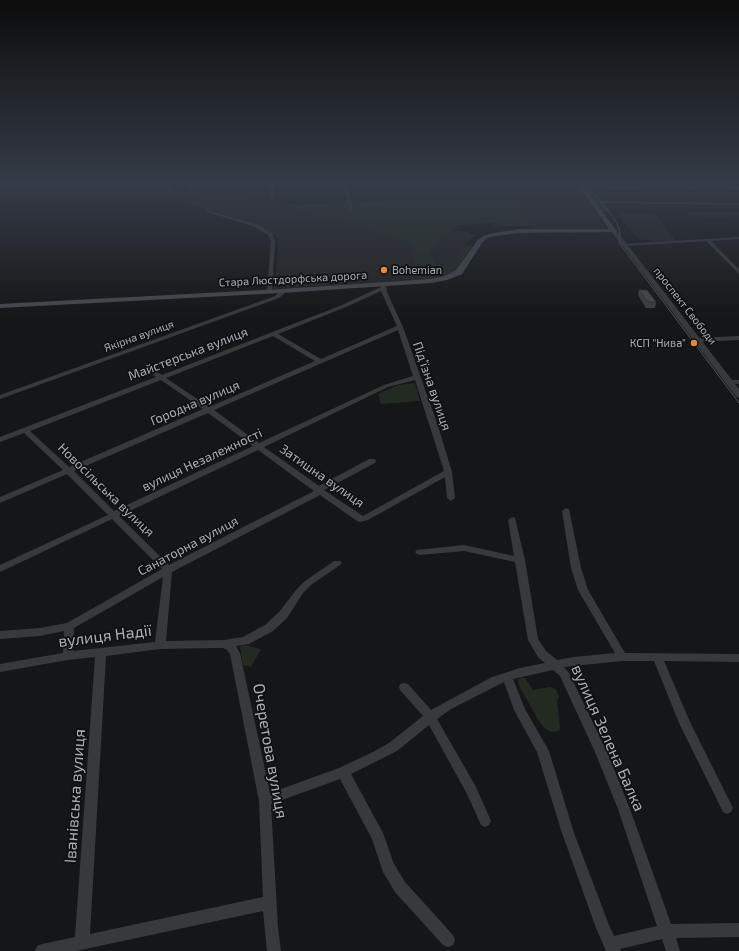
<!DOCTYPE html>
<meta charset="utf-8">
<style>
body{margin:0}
canvas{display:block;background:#151617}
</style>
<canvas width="739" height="951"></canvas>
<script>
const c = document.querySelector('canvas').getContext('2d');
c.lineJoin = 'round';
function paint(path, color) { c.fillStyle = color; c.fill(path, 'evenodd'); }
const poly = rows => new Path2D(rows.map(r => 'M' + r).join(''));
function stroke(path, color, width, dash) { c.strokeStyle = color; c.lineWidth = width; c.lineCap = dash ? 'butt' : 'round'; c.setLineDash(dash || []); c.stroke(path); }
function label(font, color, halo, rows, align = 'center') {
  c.font = font + ' "Exo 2",sans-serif'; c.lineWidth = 3.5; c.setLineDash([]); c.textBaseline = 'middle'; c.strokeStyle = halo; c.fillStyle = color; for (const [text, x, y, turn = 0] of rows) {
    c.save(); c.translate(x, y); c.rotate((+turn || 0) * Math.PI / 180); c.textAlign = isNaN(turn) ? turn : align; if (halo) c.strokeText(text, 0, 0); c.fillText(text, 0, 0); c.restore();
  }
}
paint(poly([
 [440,184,576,184,606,228,531,228,518,201,450,201],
 [228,194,287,205,414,246,411,281,274,289,279,240,267,229,211,210,183,203,193,201,202,196],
 [686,212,739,212,739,218,690,216],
 [618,213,655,214,676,241,659,242,640,239,635,236],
 [452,230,470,232,468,234,476,235,465,245,451,266,436,264,430,252]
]), '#222224');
paint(poly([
 [581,184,590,184,611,212,602,211],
 [448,199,450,201,519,201,530,226,495,226,493,223,461,225,452,230,430,252,436,264,451,266,465,245,472,246,454,273,446,276,431,280,411,281,414,246,287,205],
 [415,383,420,401,381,404,378,394,398,385],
 [245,645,261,649,251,667,243,665,240,646],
 [521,678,525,678,533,690,550,687,556,689,559,698,557,700,560,729,558,731,552,732,545,729,539,721,519,686,518,679]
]), '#222a22');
paint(poly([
 [138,184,142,184,142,185,139,186,138,184],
 [169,184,173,184,172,193,170,194,168,193,169,184],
 [190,184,194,184,192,190,190,191,188,190,190,184],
 [270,184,274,184,274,199,271,198,270,184],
 [343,184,347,184,354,212,350,211,343,184],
 [378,184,382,184,384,191,382,191,378,184],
 [402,184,406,184,407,189,405,189,402,184],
 [429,184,433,184,433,185,430,186,429,184],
 [582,186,739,187,739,189,583,188,582,186],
 [591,201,739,203,739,205,593,203,591,203,591,201],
 [207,210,259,225,272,233,275,241,272,293,267,292,271,241,268,235,255,227,207,212,207,210],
 [739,237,739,239,711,241,739,269,739,274,706,241,624,246,622,245,624,244,739,237],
 [381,284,386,285,387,292,403,327,438,426,452,472,455,498,451,501,447,498,445,477,368,520,360,522,357,521,320,495,172,572,166,641,224,640,243,637,265,625,279,612,297,589,305,581,334,561,340,561,342,563,340,565,311,585,303,593,287,618,273,631,249,644,236,646,240,653,270,793,339,768,373,752,389,743,423,716,400,690,399,687,400,684,404,683,408,684,431,710,492,677,520,668,545,663,538,657,528,640,515,562,464,551,420,555,417,554,415,552,417,550,464,545,514,556,508,520,512,517,515,518,525,560,538,639,546,651,557,660,574,657,615,653,578,590,571,568,562,511,566,508,569,509,581,568,588,590,625,653,739,654,739,662,664,661,690,722,733,808,731,812,727,814,723,812,679,723,654,661,622,661,564,667,569,673,607,752,630,809,671,924,739,923,739,937,676,938,680,951,666,951,662,939,620,949,621,951,606,951,596,928,562,833,537,752,514,710,504,682,451,709,437,719,476,787,491,821,489,825,485,827,481,825,467,794,429,725,397,751,351,774,383,833,394,864,405,882,453,935,455,940,453,945,448,947,443,945,395,892,383,872,372,839,340,779,271,804,278,928,281,951,267,951,263,911,76,951,35,951,37,946,42,944,75,937,95,657,68,660,0,672,0,664,63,653,64,631,40,636,0,639,0,631,40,628,67,623,162,569,112,519,0,572,0,565,108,515,67,474,0,503,0,497,63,470,24,433,0,442,0,437,156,377,147,370,147,368,151,368,162,375,342,305,381,287,381,284],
 [381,291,397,326,321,359,278,334,346,307,381,291],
 [398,330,413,376,384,385,259,443,214,410,398,330],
 [273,336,315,361,209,407,166,378,273,336],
 [161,380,203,409,69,467,30,431,161,380],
 [415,380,444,471,363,516,324,490,375,463,376,461,375,459,369,459,319,486,264,447,388,387,415,380],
 [208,413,253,446,114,511,74,471,208,413],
 [258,450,314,491,169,565,119,516,258,450],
 [163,577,155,642,73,651,74,628,163,577],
 [215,648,223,648,227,650,230,654,259,801,263,897,90,934,106,656,160,649,215,648],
 [553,670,560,676,595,752,618,809,657,926,614,936,609,925,574,833,549,751,525,709,513,679,553,670],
 [281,289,284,291,284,294,279,298,0,399,0,395,275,296,278,293,279,290,281,289],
 [739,336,739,340,698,342,695,340,698,338,739,336],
 [729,380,739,380,739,384,727,383,726,382,729,380]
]), '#37393c');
paint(poly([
 [612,230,616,230,739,389,739,398,736,397,612,232,612,230]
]), '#37393c');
paint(poly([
 [577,184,582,184,616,230,616,232,519,233,496,236,487,238,482,243,462,274,447,280,431,283,281,293,0,308,0,304,281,289,431,279,445,276,456,270,477,241,483,236,493,233,519,229,609,229,577,184]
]), '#45484c');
stroke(poly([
 [587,184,617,223,620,232,619,243,739,403]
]), '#4e5155', 1);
paint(poly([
 [639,290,656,302,655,308,646,308,638,295]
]), '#3b3d40');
const building = poly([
 [639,290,647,290,656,302,648,302,639,290]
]);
paint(building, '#45474a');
stroke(building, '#303234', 1);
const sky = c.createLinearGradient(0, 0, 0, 317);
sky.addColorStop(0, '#0c0c0d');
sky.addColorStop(0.58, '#353c47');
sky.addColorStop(1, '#353c4700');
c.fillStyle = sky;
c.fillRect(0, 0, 739, 317);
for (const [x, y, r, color] of [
 [384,270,4,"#e58740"],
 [694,343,4,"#e58740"]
]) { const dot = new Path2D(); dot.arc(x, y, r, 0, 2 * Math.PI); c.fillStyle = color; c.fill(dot); stroke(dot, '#101112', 1.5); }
label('11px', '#a8b0b6', '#101112', [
 ["Bohemian",392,270],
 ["КСП \"Нива\"",686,343,"right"]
], 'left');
label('11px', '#a8b0b6', '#101112', [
 ["Стара Люстдорфська дорога",293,279,-3],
 ["проспект Свободи",685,306,52],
 ["Якірна вулиця",139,336,-20]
]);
label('13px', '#a8b0b6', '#101112', [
 ["Майстерська вулиця",188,354,-21],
 ["Підʼїзна вулиця",432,386,71],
 ["Городна вулиця",195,403,-23],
 ["вулиця Незалежності",202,460,-25],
 ["Затишна вулиця",322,476,35],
 ["Новосільська вулиця",106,490,44],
 ["Санаторна вулиця",188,546,-28]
]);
label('16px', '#a8b0b6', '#101112', [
 ["вулиця Надії",105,636,-7],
 ["вулиця Зелена Балка",608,738,66],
 ["Очеретова вулиця",270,751,80],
 ["Іванівська вулиця",75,796,-86]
]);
</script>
